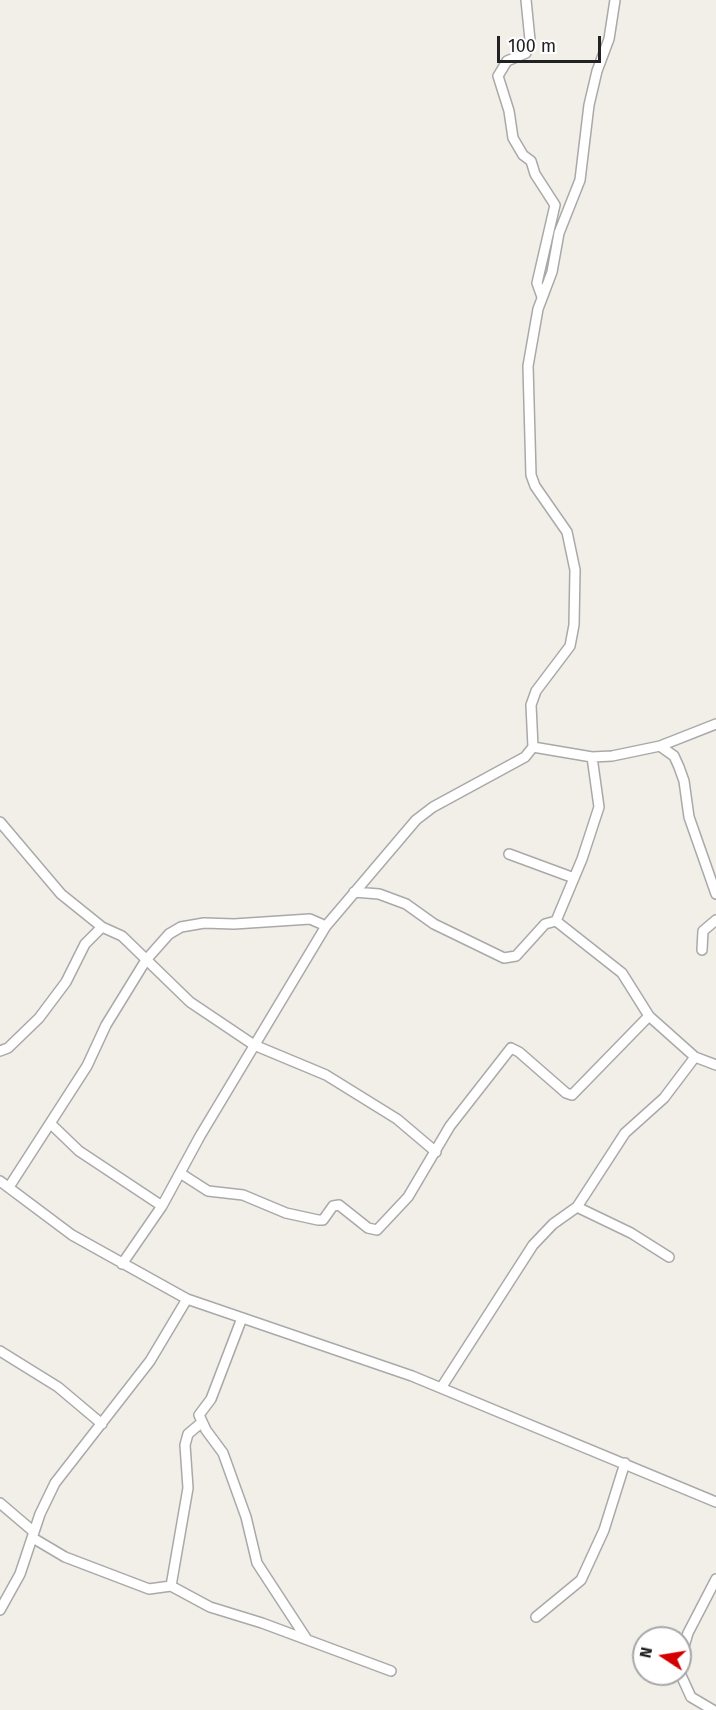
<!DOCTYPE html>
<style>
body{margin:0}
#map{position:relative;width:716px;height:1710px;overflow:hidden;background:#f2efe9;font-family:"Fira Sans",sans-serif}
canvas{display:block}
.north{position:absolute;left:632px;top:1626px;width:60px;height:60px;box-sizing:border-box;background:#fff;border:2px solid #a7a7a7;border-radius:50%;rotate:282deg;font-size:16px;font-weight:700;line-height:24px;text-align:center;color:#222}
.north::after{content:'';display:block;margin:auto;width:21px;height:27px;background:#d40000;clip-path:polygon(50% 0,100% 100%,50% 72%,0 100%)}
.scale{position:absolute;left:497px;top:36px;width:104px;height:27px;box-sizing:border-box;border:3px solid #222;border-top:0;padding-left:8px;font-size:18px;line-height:21px;white-space:nowrap;color:#222;-webkit-text-stroke:4px #fff;paint-order:stroke}
</style>
<div id="map">
<canvas width="716" height="1710"></canvas>
<div class="north">N</div>
<div class="scale">100 m</div>
</div>
<script>
const c = document.querySelector('canvas').getContext('2d');
c.lineJoin = 'round';
const poly = rows => new Path2D(rows.map(r => 'M' + r).join(''));
function stroke(path, color, width, dash) { c.strokeStyle = color; c.lineWidth = width; c.lineCap = dash ? 'butt' : 'round'; c.setLineDash(dash || []); c.stroke(path); }
const minor = poly([
 [526,0,530,40,526,53,507,61,498,76,509,111,513,138,523,155,531,161,535,174,555,205,537,283,542,297],
 [660,746,674,756,679,767,684,781,689,817,716,894],
 [533,747,592,757,612,756,660,746,716,724],
 [0,822,61,894,102,927,122,936,190,1002,254,1045,326,1075,397,1119,436,1152],
 [509,854,574,878],
 [354,892,379,894,406,904,434,924,504,958,516,956,545,924,556,921,622,973,649,1016,695,1057,716,1065],
 [556,921,582,859,599,807,592,757],
 [702,950,703,931,716,920],
 [0,1051,8,1048,39,1018,66,982,85,944,102,927],
 [52,1125,79,1151,162,1206],
 [180,1173,208,1191,243,1195,286,1213,318,1220,323,1220,333,1206,339,1205,368,1228,377,1230,408,1197,450,1126,511,1048,519,1052,566,1093,572,1095,649,1016],
 [0,1181,72,1235,187,1299,412,1376,716,1502],
 [9,1187,87,1066,106,1025,146,960,169,934,181,927,204,923,234,924,310,919,326,926],
 [577,1207,631,1233,669,1257],
 [122,1264,162,1206,200,1136,326,926,416,820,433,807,525,757,533,747,531,705,536,691,570,646,574,625,575,570,567,532,535,486,531,475,528,366,538,309,552,272,559,233,580,180,589,105,597,71,609,39,615,0],
 [242,1318,211,1399,199,1415,206,1430,223,1453,246,1517,257,1563,306,1638],
 [0,1351,58,1387,102,1424],
 [441,1388,533,1245,553,1224,577,1207,625,1133,664,1098,695,1057],
 [0,1503,34,1532],
 [33,1538,65,1557,149,1589,171,1586,210,1607,262,1623,391,1671],
 [171,1586,188,1488,185,1445,188,1434,201,1423],
 [0,1610,20,1574,40,1514,55,1483,150,1361,187,1299],
 [536,1617,581,1580,604,1530,625,1463],
 [680,1660,688,1633,716,1579],
 [680,1673,691,1697,713,1710]
]);
stroke(minor, '#a9a9a9', 12);
stroke(minor, '#fff', 9);
</script>
